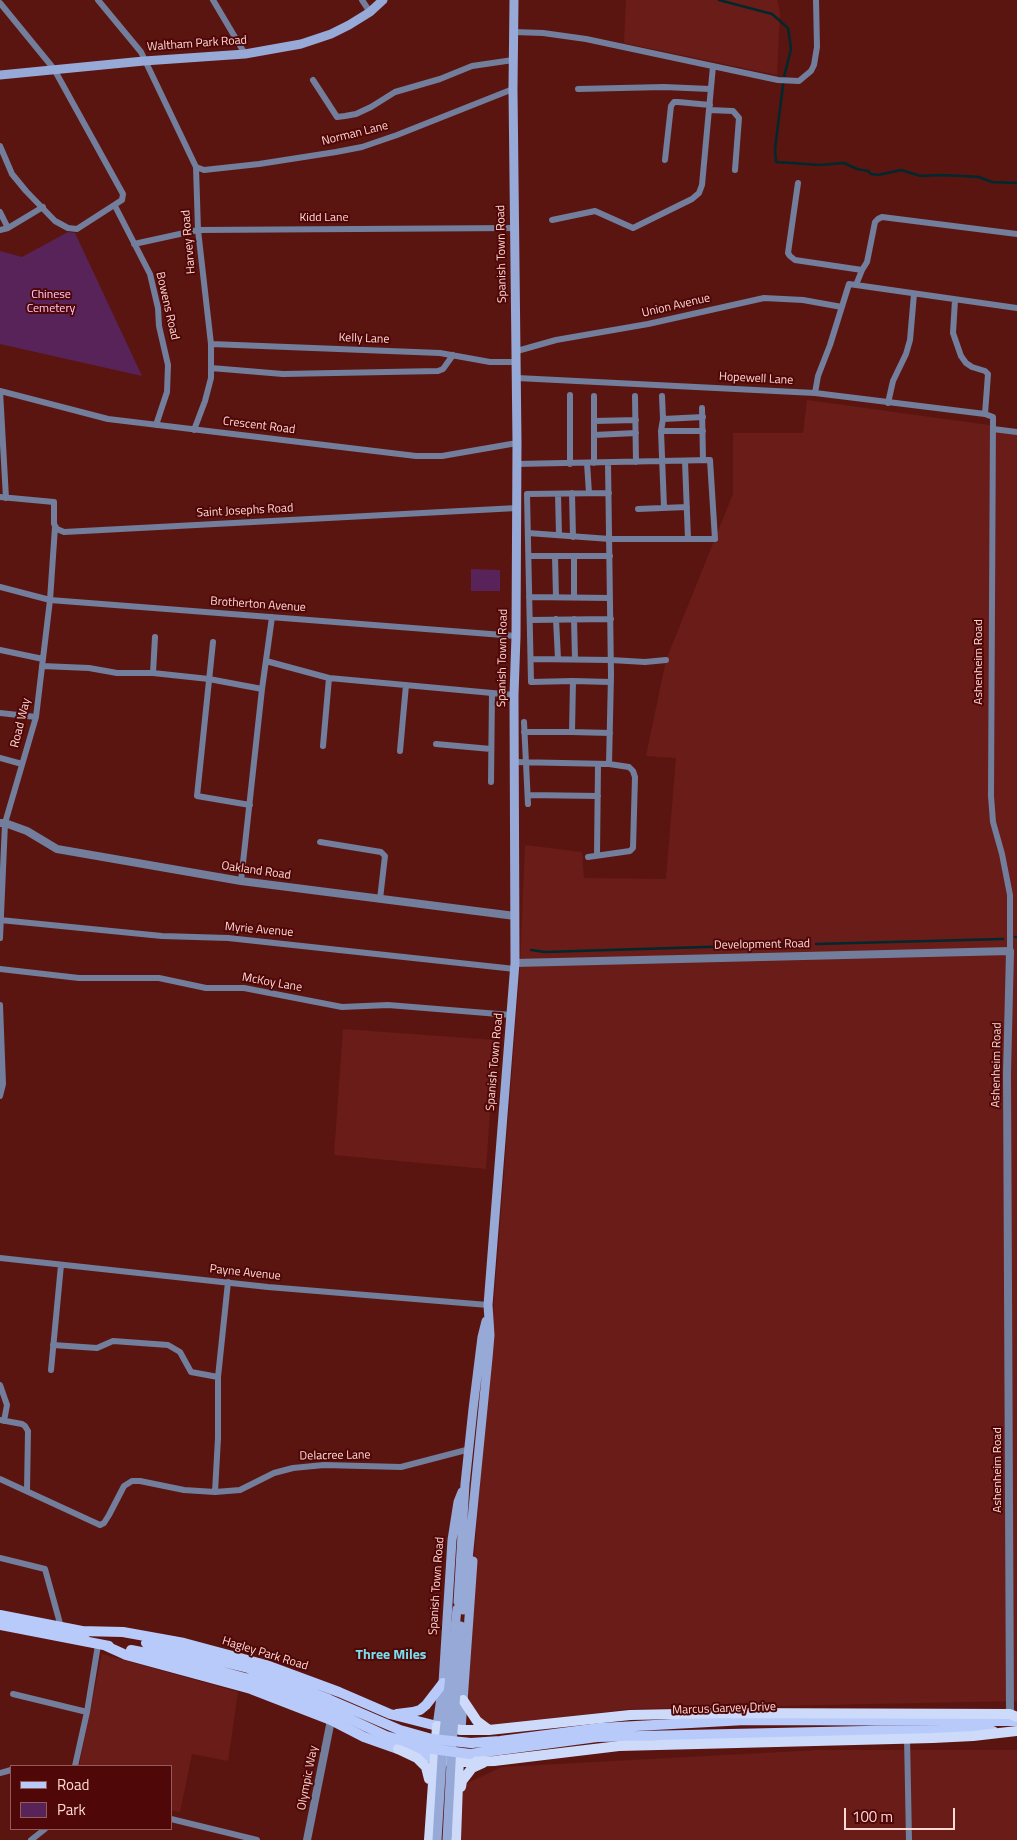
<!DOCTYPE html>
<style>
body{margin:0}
#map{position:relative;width:1017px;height:1840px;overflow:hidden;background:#5b1511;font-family:"Titillium Web",sans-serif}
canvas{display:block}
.legend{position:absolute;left:10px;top:1765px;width:162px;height:65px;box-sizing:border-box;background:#4f0707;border:1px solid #955b59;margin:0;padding:6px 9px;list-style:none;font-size:15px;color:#fdd9d4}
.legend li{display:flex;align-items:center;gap:10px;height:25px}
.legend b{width:25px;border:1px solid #955b59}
.scale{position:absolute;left:844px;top:1808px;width:111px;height:22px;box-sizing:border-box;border:2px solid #fdd9d4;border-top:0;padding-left:6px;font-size:15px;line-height:18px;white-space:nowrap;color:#fdd9d4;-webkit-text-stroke:4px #4f0707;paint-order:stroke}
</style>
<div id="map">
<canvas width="1017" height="1840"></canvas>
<ul class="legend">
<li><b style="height:6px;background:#b7cafa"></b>Road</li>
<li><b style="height:14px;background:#582358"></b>Park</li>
</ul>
<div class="scale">100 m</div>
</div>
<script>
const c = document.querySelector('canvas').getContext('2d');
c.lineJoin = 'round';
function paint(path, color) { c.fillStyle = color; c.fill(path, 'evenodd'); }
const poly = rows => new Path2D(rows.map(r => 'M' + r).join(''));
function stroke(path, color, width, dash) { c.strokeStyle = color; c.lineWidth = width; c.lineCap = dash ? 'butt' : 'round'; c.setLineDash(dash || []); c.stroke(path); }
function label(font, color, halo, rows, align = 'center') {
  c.font = font + ' "Titillium Web",sans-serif'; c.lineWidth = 4; c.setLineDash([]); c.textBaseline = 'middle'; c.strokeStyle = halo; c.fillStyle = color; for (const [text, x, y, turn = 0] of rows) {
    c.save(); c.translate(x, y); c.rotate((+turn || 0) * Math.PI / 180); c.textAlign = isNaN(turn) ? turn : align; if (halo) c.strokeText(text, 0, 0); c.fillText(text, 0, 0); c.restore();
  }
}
paint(poly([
 [626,0,777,0,780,12,777,75,624,43],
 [807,400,989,425,995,431,1017,434,1017,1701,630,1709,489,1727,463,1700,520,967,525,845,582,852,584,878,666,879,676,758,646,756,666,660,733,494,733,433,803,433],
 [343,1029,495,1040,486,1169,334,1155],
 [102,1654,238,1692,228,1761,192,1754,180,1812,171,1810,171,1766,79,1766],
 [818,1750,1017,1750,1017,1840,461,1840,463,1785,502,1767]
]), '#6a1c18');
paint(poly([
 [68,232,75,233,142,376,0,344,0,251,22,257],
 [471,569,500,570,500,591,471,591]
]), '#582358');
stroke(poly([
 [719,0,772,14,788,28,791,49,784,77,775,149,776,162,820,165,844,163,857,169,868,171,871,174,878,175,901,170,921,176,939,175,963,176,979,177,992,182,1017,183],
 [1015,937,1017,937],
 [816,944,1003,939],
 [531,950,545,952,802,944]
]), '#00282d', 2.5);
stroke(poly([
 [98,0,141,52,196,167,198,230,211,344,211,378,205,401,194,430],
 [213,0,245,54],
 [362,0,370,12],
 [0,3,54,69,123,194,122,200,77,229,68,228,55,221,26,191,12,174,0,146],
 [514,32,543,33,586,39,778,80,799,81,811,71,814,65,817,47,816,0],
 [313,80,337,117,345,116,356,114,371,107,395,92,440,79,472,66,513,60],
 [578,89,664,87,710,89],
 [709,110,733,111,739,118,735,170],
 [665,160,671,106,674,102,678,102,710,105],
 [196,167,204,170,259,164,336,152,362,147,397,135,513,89],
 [798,183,788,253,790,256,795,260,862,270],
 [115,206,150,274,158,308,159,326,168,365,167,392,156,425],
 [0,212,8,228],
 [552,220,595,211,633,228,692,199,699,193,702,185,713,66],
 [0,230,8,228,43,207],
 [134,244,198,230,514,228],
 [856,285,862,270,867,262,875,222,878,219,882,217,1017,234],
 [955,300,953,333,961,356,966,363,972,367,985,371,988,374,985,414],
 [211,344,440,353,490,362,516,362],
 [517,351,556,340,648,324,764,298,803,300,842,307],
 [211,368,283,374,438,371,443,369,453,355],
 [517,378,815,393,985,414,993,417,991,796,993,822,1002,854,1010,895,1010,951],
 [0,391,108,419,416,456,442,456,517,443],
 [0,391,6,498],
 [815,393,818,376,830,345,849,284,1017,308],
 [635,396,636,462],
 [662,396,663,419,661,431,664,507],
 [888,403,893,381,906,354,910,340,914,294],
 [702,408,703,460],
 [663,419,703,417],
 [594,421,636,420],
 [993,429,1017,432],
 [661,431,703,431],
 [594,435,636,433],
 [685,461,688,539],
 [587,463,589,493],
 [594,463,594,396],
 [608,463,611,675,609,764],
 [516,464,710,460,715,539,610,539,528,533],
 [570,464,570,395],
 [572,493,573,537],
 [558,494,559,535],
 [0,497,54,502,54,524,57,529,64,532,517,508],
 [638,509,687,507],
 [529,556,610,556],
 [555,556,556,597],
 [0,587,50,600,516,636],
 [529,597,610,598],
 [574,597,574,556],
 [556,619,558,659],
 [574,619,575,659],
 [530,620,611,619],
 [213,642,197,796,250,805],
 [0,650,43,659],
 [531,659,611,660,645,662,666,660],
 [266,661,329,678,514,695],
 [42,666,89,668,117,673,153,673,209,679,262,689],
 [153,673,155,637],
 [573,681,611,682],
 [0,713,36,717],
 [524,722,528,804],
 [524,732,572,732,573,681,531,682,527,494,609,493],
 [572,732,610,733],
 [436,744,491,749],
 [323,746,329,678],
 [400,751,406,685],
 [0,758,22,764],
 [515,762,609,764,629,767,633,771,635,777,633,848,630,851,588,857],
 [491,782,492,693],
 [528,795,598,796],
 [320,842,381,852,385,856,380,899],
 [597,855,598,765],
 [241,881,262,689,272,617],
 [0,920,162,936,228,938,515,969],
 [0,938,5,823,36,717,50,600,55,527],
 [0,969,79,978,159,978,206,988,244,988,342,1007,388,1005,511,1015],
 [0,1005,3,1084,0,1096],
 [0,1258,268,1287,488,1305],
 [53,1345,97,1348,113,1341,168,1345,180,1352,191,1372,218,1377],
 [51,1370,61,1265],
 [0,1385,7,1405,4,1421],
 [0,1420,22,1424,25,1426,28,1431,27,1490],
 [0,1479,100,1525,104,1523,109,1515,124,1486,132,1481,140,1481,184,1490,215,1492,240,1490,274,1473,293,1468,324,1465,401,1467,470,1449],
 [215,1492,218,1438,218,1377,228,1282],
 [0,1558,45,1569,61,1627],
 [13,1694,87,1712],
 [907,1737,909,1840],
 [75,1766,87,1712,98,1645],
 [0,1773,11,1770],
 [171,1819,257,1840],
 [31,1840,45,1829]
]), '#727e9b', 6);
stroke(poly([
 [0,823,5,823,27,831,57,849,241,881,515,916],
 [515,963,1010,951,1007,1073,1010,1714],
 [307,1840,331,1720]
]), '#727e9b', 8);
stroke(poly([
 [0,75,144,61,245,54,301,44,331,34,349,25,370,12,383,0],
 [458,1602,465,1484,473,1409,482,1337,486,1321],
 [463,1610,488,1358,490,1335,488,1305,515,963,514,695,516,636,517,443,513,89,514,0],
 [437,1726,443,1683,452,1540,458,1502,462,1492],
 [461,1730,473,1561]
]), '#96a9d7', 9);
stroke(poly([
 [0,1615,87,1632],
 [0,1625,109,1646],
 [80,1631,123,1632,184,1643,266,1665,339,1692,390,1714,437,1726],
 [146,1643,248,1668,328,1699],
 [104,1645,126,1655,251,1689,331,1720,364,1737,398,1749,434,1759],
 [131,1650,167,1657,249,1679,326,1708],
 [397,1714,413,1712,420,1710,426,1705,443,1683],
 [471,1743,500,1741,600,1728,745,1720,1017,1721],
 [470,1754,597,1737,909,1730,993,1731]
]), '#b7cafa', 10);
stroke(poly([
 [463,1700,477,1721,489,1730],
 [398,1749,417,1758,426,1767,429,1779],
 [442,1760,458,1762,494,1761,619,1746,933,1738,973,1736,1017,1731],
 [461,1787,462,1781,472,1768,483,1763],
 [429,1840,437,1726,461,1730,489,1730,630,1715,725,1713,1010,1714,1017,1717],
 [456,1840,459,1756]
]), '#cddaf9', 10);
stroke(poly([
 [437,1840,443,1742,457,1609],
 [447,1840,452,1744,461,1626]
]), '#96a9d7', 9);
stroke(poly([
 [328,1699,400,1730,432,1739,471,1743],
 [326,1708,386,1736,432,1749,470,1754]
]), '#b7cafa', 10);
label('12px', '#fdd9d4', '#4f0707', [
 ["Waltham Park Road",197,44,-4],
 ["Norman Lane",355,134,-14],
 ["Kidd Lane",324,218],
 ["Harvey Road",189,242,-95],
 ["Spanish Town Road",502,254,-91],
 ["Bowens Road",167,306,77],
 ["Union Avenue",676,306,-13],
 ["Kelly Lane",364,339,2],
 ["Hopewell Lane",756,379,3],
 ["Crescent Road",259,426,7],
 ["Saint Josephs Road",245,511,-3],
 ["Brotherton Avenue",258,605,4],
 ["Spanish Town Road",503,658,-89],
 ["Ashenheim Road",979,662,-90],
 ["Road Way",21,723,-76],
 ["Oakland Road",256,871,8],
 ["Myrie Avenue",259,930,5],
 ["Development Road",762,945,-1],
 ["McKoy Lane",272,983,10],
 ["Spanish Town Road",495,1062,-85],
 ["Ashenheim Road",997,1065,-89],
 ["Payne Avenue",245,1273,6],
 ["Delacree Lane",335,1456,-1],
 ["Ashenheim Road",998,1470,-90],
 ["Spanish Town Road",437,1586,-86],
 ["Hagley Park Road",265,1654,17],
 ["Marcus Garvey Drive",724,1709,-2],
 ["Olympic Way",308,1778,-79]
]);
label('12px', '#ffcbfd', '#4f0707', [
 ["Chinese",51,295],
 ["Cemetery",51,309]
]);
label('bold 14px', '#76e0ef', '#4f0707', [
 ["Three Miles",391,1656]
]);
</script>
